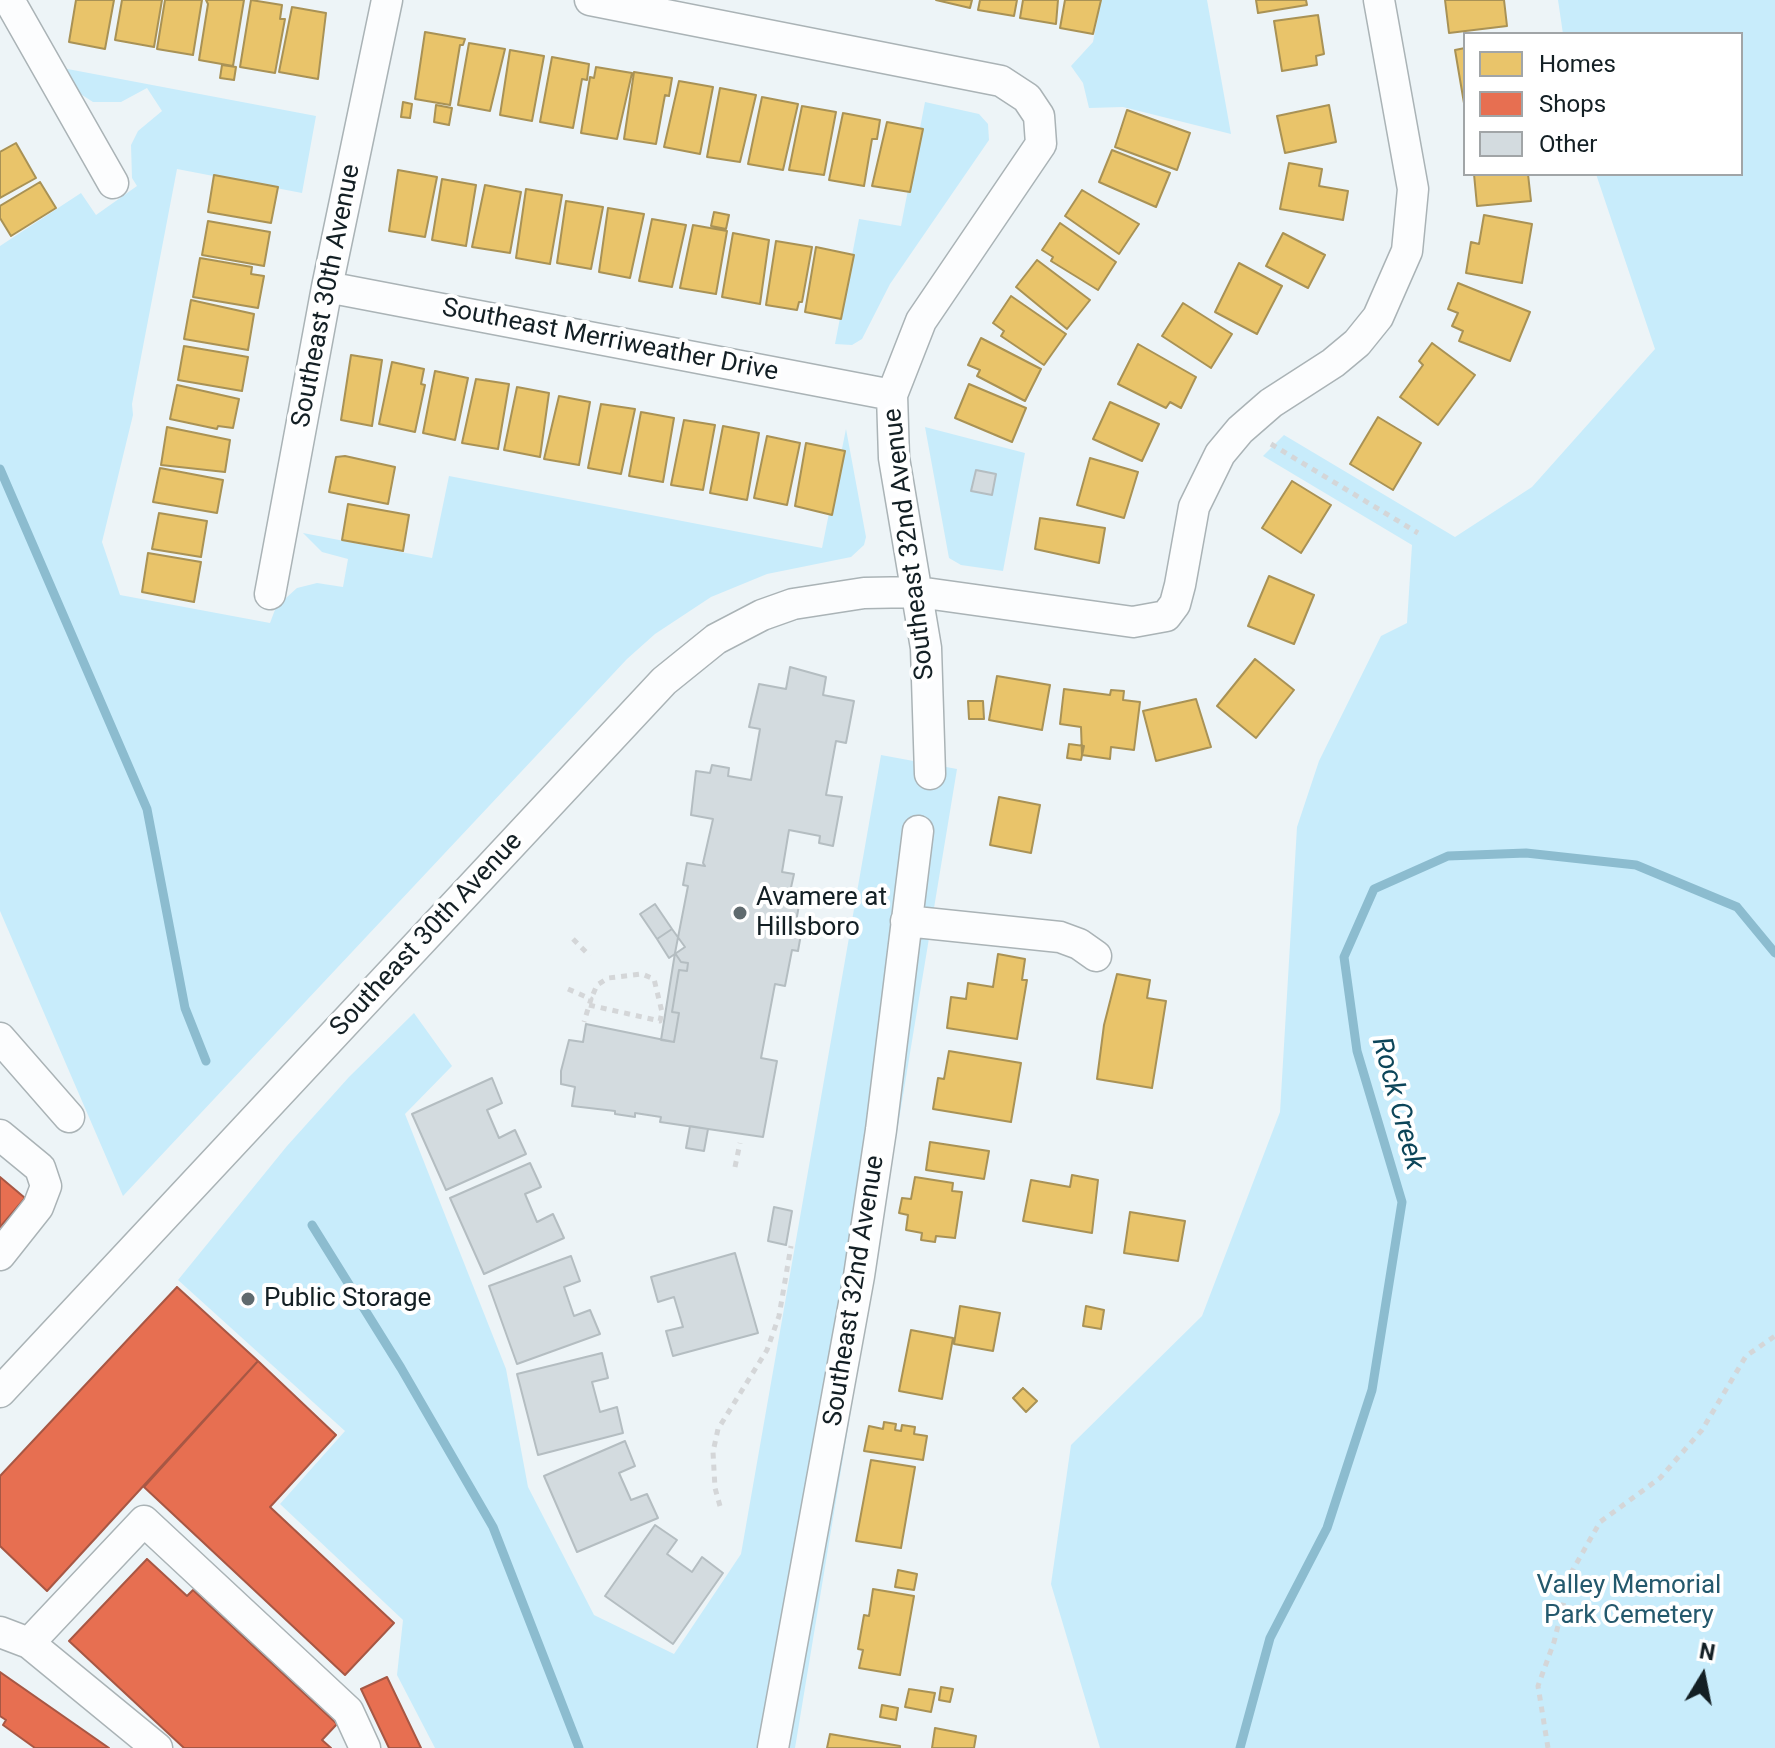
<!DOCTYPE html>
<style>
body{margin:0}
#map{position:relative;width:1775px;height:1748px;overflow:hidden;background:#edf4f7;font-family:Roboto,sans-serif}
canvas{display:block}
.legend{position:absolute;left:1463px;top:32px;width:280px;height:144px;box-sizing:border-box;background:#fff;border:2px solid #a1a5a7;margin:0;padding:10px 14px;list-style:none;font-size:24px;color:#131f24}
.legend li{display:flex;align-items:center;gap:16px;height:40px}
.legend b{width:40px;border:2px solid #a1a5a7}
.north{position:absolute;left:1663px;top:1636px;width:80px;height:80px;-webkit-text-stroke:6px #fff;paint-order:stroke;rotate:10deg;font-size:22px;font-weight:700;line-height:32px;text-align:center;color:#131f24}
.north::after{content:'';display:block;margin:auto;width:28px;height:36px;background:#131f24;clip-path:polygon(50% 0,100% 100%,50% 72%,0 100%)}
</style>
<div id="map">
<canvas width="1775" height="1748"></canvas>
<ul class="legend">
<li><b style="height:22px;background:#e9c46a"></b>Homes</li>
<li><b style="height:22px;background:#e76f51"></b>Shops</li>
<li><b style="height:22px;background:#d3dbdf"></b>Other</li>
</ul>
<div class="north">N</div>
</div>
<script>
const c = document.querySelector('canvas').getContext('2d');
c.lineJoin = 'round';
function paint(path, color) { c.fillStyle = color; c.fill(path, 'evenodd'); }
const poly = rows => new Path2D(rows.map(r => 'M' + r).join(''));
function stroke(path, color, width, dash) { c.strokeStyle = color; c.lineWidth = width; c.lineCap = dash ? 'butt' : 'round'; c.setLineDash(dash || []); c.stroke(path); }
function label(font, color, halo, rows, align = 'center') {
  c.font = font + ' Roboto,sans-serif'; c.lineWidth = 8; c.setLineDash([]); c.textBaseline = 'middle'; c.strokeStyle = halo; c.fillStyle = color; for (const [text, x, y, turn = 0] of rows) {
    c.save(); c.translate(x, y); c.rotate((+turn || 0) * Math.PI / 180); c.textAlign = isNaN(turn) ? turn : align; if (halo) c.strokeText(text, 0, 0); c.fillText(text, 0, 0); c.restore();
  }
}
paint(poly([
 [1101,0,1207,0,1231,134,1123,107,1089,108,1083,83,1071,66,1093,42],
 [1558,0,1775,0,1775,1748,1100,1748,1051,1584,1071,1445,1202,1316,1280,1112,1297,827,1319,761,1381,636,1407,623,1412,545,1263,456,1284,435,1455,537,1532,487,1655,349,1596,174,1741,174,1741,34,1563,34],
 [57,67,316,116,302,193,177,169,132,404,133,415,102,542,120,595,270,623,276,607,297,588,317,583,343,587,348,559,322,552,303,533,432,558,449,476,822,548,846,429,866,537,864,545,851,557,767,574,711,597,655,634,627,659,123,1196,0,911,0,246,81,193,96,215,137,186,132,178,131,145,138,131,162,111,147,88,121,102,93,102,82,95],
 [925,102,979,114,988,124,989,140,890,284,862,339,852,345,835,344,859,219,901,226],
 [925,427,1025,453,1003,571,961,565,949,558],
 [881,755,957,769,795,1748,435,1748,397,1675,403,1620,280,1504,345,1431,178,1280,287,1146,349,1077,414,1013,452,1066,405,1114,506,1369,528,1487,594,1615,674,1654,741,1554]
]), '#c8ecfb');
const homes = poly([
 [76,0,114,0,105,49,69,42,76,0],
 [122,0,162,0,154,47,115,40,122,0],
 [165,0,202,0,193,55,157,49,165,0],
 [206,0,244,0,233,66,199,60,208,4,206,0],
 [251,0,282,5,280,19,285,19,275,73,240,67,251,0],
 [936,0,972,0,970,8,936,0],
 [980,0,1017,0,1014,16,978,10,980,0],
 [1023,0,1058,0,1056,24,1020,18,1023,0],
 [1065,0,1101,0,1093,34,1060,28,1065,0],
 [1256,0,1306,0,1307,5,1258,13,1256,0],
 [1445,0,1504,0,1507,26,1449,33,1445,0],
 [292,7,326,13,318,79,279,72,292,7],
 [1318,15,1324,54,1316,56,1317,65,1282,71,1274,21,1318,15],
 [425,32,465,39,463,45,460,45,450,105,415,99,425,32],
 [469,43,505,49,490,111,458,105,469,43],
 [1465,48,1465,109,1455,50,1465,48],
 [510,50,544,56,532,121,500,115,510,50],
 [552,57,589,64,587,80,582,79,573,128,540,122,552,57],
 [222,65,236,67,234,80,220,78,222,65],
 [596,67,632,73,617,139,581,133,590,77,594,78,596,67],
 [634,72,672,78,669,96,665,95,656,144,624,139,634,72],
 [679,81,713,87,700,154,664,147,679,81],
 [720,88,756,95,740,162,707,157,720,88],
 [762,97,798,104,783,170,748,164,762,97],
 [403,102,412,104,410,118,401,117,403,102],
 [436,105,452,108,449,125,434,122,436,105],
 [1329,105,1336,142,1285,153,1277,116,1329,105],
 [802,106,836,112,824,175,789,170,802,106],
 [1127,110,1190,133,1177,170,1115,147,1127,110],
 [843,113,880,120,877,139,872,139,864,186,829,180,843,113],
 [887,122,923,129,910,192,872,186,887,122],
 [16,143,36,178,0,198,0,152,16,143],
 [1112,150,1170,173,1156,207,1099,182,1112,150],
 [1289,163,1322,169,1319,186,1348,191,1343,220,1280,209,1289,163],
 [398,170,437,177,425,237,389,231,398,170],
 [1474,174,1528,174,1531,201,1477,206,1474,174],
 [214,175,278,187,271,223,208,212,214,175],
 [442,179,476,185,466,246,432,240,442,179],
 [40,182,56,208,11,236,0,218,0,206,40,182],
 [485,185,521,192,510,253,472,247,485,185],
 [526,189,562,195,550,264,516,258,526,189],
 [1082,190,1139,224,1119,254,1065,216,1082,190],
 [566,201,603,207,591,269,557,263,566,201],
 [608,208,644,214,630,278,599,272,608,208],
 [714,212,729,215,726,229,711,226,714,212],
 [1484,215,1532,224,1522,283,1466,273,1471,242,1479,244,1484,215],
 [652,219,686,225,672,287,639,281,652,219],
 [208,221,270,232,264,266,202,255,208,221],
 [1060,223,1116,262,1098,290,1051,261,1053,257,1042,250,1060,223],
 [693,225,727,231,716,294,680,288,693,225],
 [733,233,769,240,760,304,722,297,733,233],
 [1283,233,1325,255,1308,288,1266,266,1283,233],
 [776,241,812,247,802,302,799,302,797,310,766,305,776,241],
 [816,247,854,255,841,319,805,312,816,247],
 [200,258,252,267,251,274,264,276,258,308,193,297,200,258],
 [1037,260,1090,300,1067,329,1016,287,1037,260],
 [1239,263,1282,286,1257,334,1215,312,1239,263],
 [1458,283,1530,312,1510,361,1459,341,1463,331,1452,326,1458,313,1448,309,1458,283],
 [1011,296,1066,334,1044,365,1001,336,1004,331,993,323,1011,296],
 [191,300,254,314,248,350,184,339,191,300],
 [1183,303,1232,334,1211,368,1162,336,1183,303],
 [981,338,1041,369,1025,401,977,376,980,370,968,365,981,338],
 [1432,343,1475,375,1438,425,1400,397,1423,365,1419,361,1432,343],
 [1138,344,1196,377,1181,408,1170,402,1166,408,1118,384,1138,344],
 [184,346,248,357,242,391,178,380,184,346],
 [351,355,382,360,372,426,341,420,351,355],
 [392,362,424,369,421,384,425,385,415,432,379,424,392,362],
 [435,371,468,378,455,440,423,433,435,371],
 [476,379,509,384,498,449,462,443,476,379],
 [969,384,1026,408,1012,442,955,418,969,384],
 [177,385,239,399,233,428,218,426,217,429,170,419,177,385],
 [517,387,549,393,540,457,504,450,517,387],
 [559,396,590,402,579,465,544,459,559,396],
 [1110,402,1159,424,1142,461,1093,439,1110,402],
 [601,404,635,409,621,474,588,468,601,404],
 [641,412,674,418,663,482,629,476,641,412],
 [1378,417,1421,443,1393,490,1350,464,1378,417],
 [684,420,715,425,703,490,671,485,684,420],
 [723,426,759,433,747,500,710,493,723,426],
 [167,427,230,440,225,472,161,465,167,427],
 [767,436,800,443,787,505,754,498,767,436],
 [806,443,845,451,832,515,795,506,806,443],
 [345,456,395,467,388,504,329,492,336,457,345,456],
 [1090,458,1138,472,1124,518,1077,505,1090,458],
 [160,468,223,480,217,513,153,502,160,468],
 [1292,481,1331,505,1301,553,1262,528,1292,481],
 [348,504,409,515,403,551,342,540,348,504],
 [159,513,207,521,201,557,152,549,159,513],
 [1040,518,1105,528,1099,563,1035,549,1040,518],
 [148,553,201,562,194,602,142,592,148,553],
 [1269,576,1314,595,1294,644,1248,626,1269,576],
 [1255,659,1294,690,1256,738,1217,706,1255,659],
 [997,676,1050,685,1042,730,989,720,997,676],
 [1064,689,1110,695,1111,690,1124,691,1123,700,1140,702,1134,750,1111,747,1110,759,1082,755,1081,727,1060,724,1064,689],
 [1196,699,1211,747,1156,761,1143,711,1196,699],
 [968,701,983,701,984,719,969,719,968,701],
 [1069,744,1084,746,1081,760,1067,758,1069,744],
 [999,797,1040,805,1031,853,990,845,999,797],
 [998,954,1025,959,1022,980,1027,980,1017,1039,947,1028,951,997,966,999,968,983,993,987,998,954],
 [1117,974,1150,980,1147,998,1166,1001,1152,1088,1097,1079,1104,1025,1117,974],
 [949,1051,1021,1063,1011,1122,933,1109,938,1078,944,1079,949,1051],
 [930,1142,989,1151,984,1179,926,1170,930,1142],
 [1072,1175,1098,1180,1092,1233,1023,1221,1031,1180,1070,1187,1072,1175],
 [915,1177,953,1183,952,1191,962,1192,955,1238,936,1236,935,1242,921,1240,922,1233,906,1230,908,1215,899,1213,902,1198,911,1199,915,1177],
 [1130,1212,1185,1221,1178,1261,1124,1253,1130,1212],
 [960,1306,1000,1313,993,1351,954,1344,960,1306],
 [1086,1306,1104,1310,1101,1329,1083,1326,1086,1306],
 [911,1330,953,1338,942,1399,899,1391,911,1330],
 [1023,1388,1037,1401,1026,1412,1013,1398,1023,1388],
 [884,1422,896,1424,895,1430,901,1431,902,1425,915,1427,914,1434,927,1436,923,1460,864,1451,869,1426,883,1429,884,1422],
 [871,1460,915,1467,901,1548,856,1541,871,1460],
 [898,1570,917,1574,914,1590,895,1587,898,1570],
 [873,1589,914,1596,900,1675,859,1668,863,1650,858,1649,864,1615,869,1616,873,1589],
 [941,1687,953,1689,950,1702,939,1700,941,1687],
 [909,1689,935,1693,931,1712,905,1707,909,1689],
 [882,1705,898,1708,896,1720,880,1717,882,1705],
 [935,1728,976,1736,974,1748,932,1748,935,1728],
 [830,1734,900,1746,900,1748,827,1748,830,1734]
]);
paint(homes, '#e9c46a');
stroke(homes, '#a99255', 2);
const shops = poly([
 [0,1177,25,1198,0,1227,0,1177],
 [177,1287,258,1361,47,1591,0,1546,0,1476,177,1287],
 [258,1361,336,1435,270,1507,394,1623,345,1675,144,1487,258,1361],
 [147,1559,187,1596,193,1590,337,1724,322,1740,331,1748,184,1748,69,1641,147,1559],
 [0,1672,109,1748,35,1748,3,1725,6,1720,0,1716,0,1672],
 [387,1677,421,1748,389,1748,361,1689,387,1677]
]);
paint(shops, '#e76f51');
stroke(shops, '#a75744', 2);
stroke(poly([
 [0,469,147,809,185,1008,206,1061],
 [312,1225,401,1368,493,1527,579,1748],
 [1240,1748,1270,1638,1327,1528,1372,1390,1402,1202,1357,1051,1344,957,1374,889,1448,856,1526,853,1636,865,1737,907,1775,953]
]), '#8cbccf', 9);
const building = poly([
 [976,470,996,474,992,495,971,491,976,470],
 [790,667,826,677,823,695,854,701,846,743,836,741,826,795,842,797,833,846,819,843,820,836,789,830,782,872,794,874,790,892,801,894,794,933,801,934,798,951,792,950,785,986,775,984,761,1058,777,1061,763,1137,660,1122,661,1117,635,1113,635,1117,615,1114,615,1111,572,1106,575,1087,561,1084,561,1071,569,1040,583,1042,586,1024,674,1042,679,1013,672,1012,679,970,687,971,688,963,681,962,675,953,688,886,683,885,687,863,705,866,703,863,713,819,691,815,696,771,710,773,712,765,729,768,728,776,751,780,760,729,749,727,759,684,786,689,790,667],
 [655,904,672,929,657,939,640,914,655,904],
 [672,929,685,947,669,958,657,939,672,929],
 [675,953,681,962,688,963,687,971,679,970,672,1012,679,1013,674,1042,661,1040,675,953],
 [492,1078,502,1103,487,1110,499,1138,515,1130,526,1154,446,1190,412,1114,492,1078],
 [690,1126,708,1129,704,1151,686,1148,690,1126],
 [530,1163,541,1187,525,1194,537,1222,553,1214,564,1238,484,1274,450,1198,530,1163],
 [774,1207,792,1211,786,1245,768,1241,774,1207],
 [735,1253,758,1333,673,1356,666,1331,683,1327,674,1297,658,1302,651,1277,735,1253],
 [571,1256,580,1281,564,1287,574,1316,590,1310,600,1334,517,1364,489,1286,571,1256],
 [602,1353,608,1378,592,1382,600,1412,617,1407,623,1433,538,1455,517,1374,602,1353],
 [625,1441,635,1466,619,1473,631,1500,647,1494,658,1518,577,1552,544,1476,625,1441],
 [655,1525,677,1540,667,1554,692,1572,702,1557,723,1573,673,1644,605,1596,655,1525]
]);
paint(building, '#d3dbdf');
stroke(building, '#b4bdc1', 2);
const minor = poly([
 [9,0,113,183],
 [590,0,1001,81,1027,98,1039,116,1041,144,921,321,892,395,894,458,926,648,930,774],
 [327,287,892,395],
 [270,594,327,287,387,0],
 [906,921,1060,937,1079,944,1096,956],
 [0,1038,69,1117],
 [0,1135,40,1168,46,1186,38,1207,0,1255],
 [0,1392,664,681,716,639,762,615,793,604,864,593,918,592,1133,622,1166,616,1175,604,1180,585,1194,507,1220,454,1240,430,1271,403,1333,363,1357,343,1378,317,1407,251,1413,189,1379,0],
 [0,1632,29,1643,157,1748],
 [29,1643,144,1521,348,1711,365,1748],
 [773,1748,859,1276,881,1130,918,831]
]);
stroke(minor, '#aab3b6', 33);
stroke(poly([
 [1271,444,1418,533],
 [573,939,590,956],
 [568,989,591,999,584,1022],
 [589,1005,660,1021,662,1012,654,979,642,974,608,978,597,985,591,999],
 [735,1167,740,1143],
 [720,1506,715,1488,713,1452,718,1429,767,1350,779,1316,791,1246],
 [1548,1748,1538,1686,1554,1642,1571,1573,1600,1522,1660,1478,1702,1430,1746,1356,1775,1336]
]), '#d4d6d8', 5, [6, 6]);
stroke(minor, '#fcfdfe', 30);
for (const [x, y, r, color] of [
 [740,913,8,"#5f6a6e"],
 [248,1299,8,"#5f6a6e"]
]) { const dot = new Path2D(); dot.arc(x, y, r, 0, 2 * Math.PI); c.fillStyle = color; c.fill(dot); stroke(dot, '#fff', 3); }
label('26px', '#131f24', '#fff', [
 ["Southeast 30th Avenue",327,296,-79],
 ["Southeast Merriweather Drive",610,341,11],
 ["Southeast 32nd Avenue",910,544,-97],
 ["Southeast 30th Avenue",427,935,-47],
 ["Southeast 32nd Avenue",855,1291,-81]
]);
label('26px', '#131f24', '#fff', [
 ["Avamere at",756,898],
 ["Hillsboro",756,928],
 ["Public Storage",264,1299]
], 'left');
label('26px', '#24596d', '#fff', [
 ["Valley Memorial",1629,1586],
 ["Park Cemetery",1629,1616]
]);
label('italic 28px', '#0c4559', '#fff', [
 ["Rock Creek",1397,1104,75]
]);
</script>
